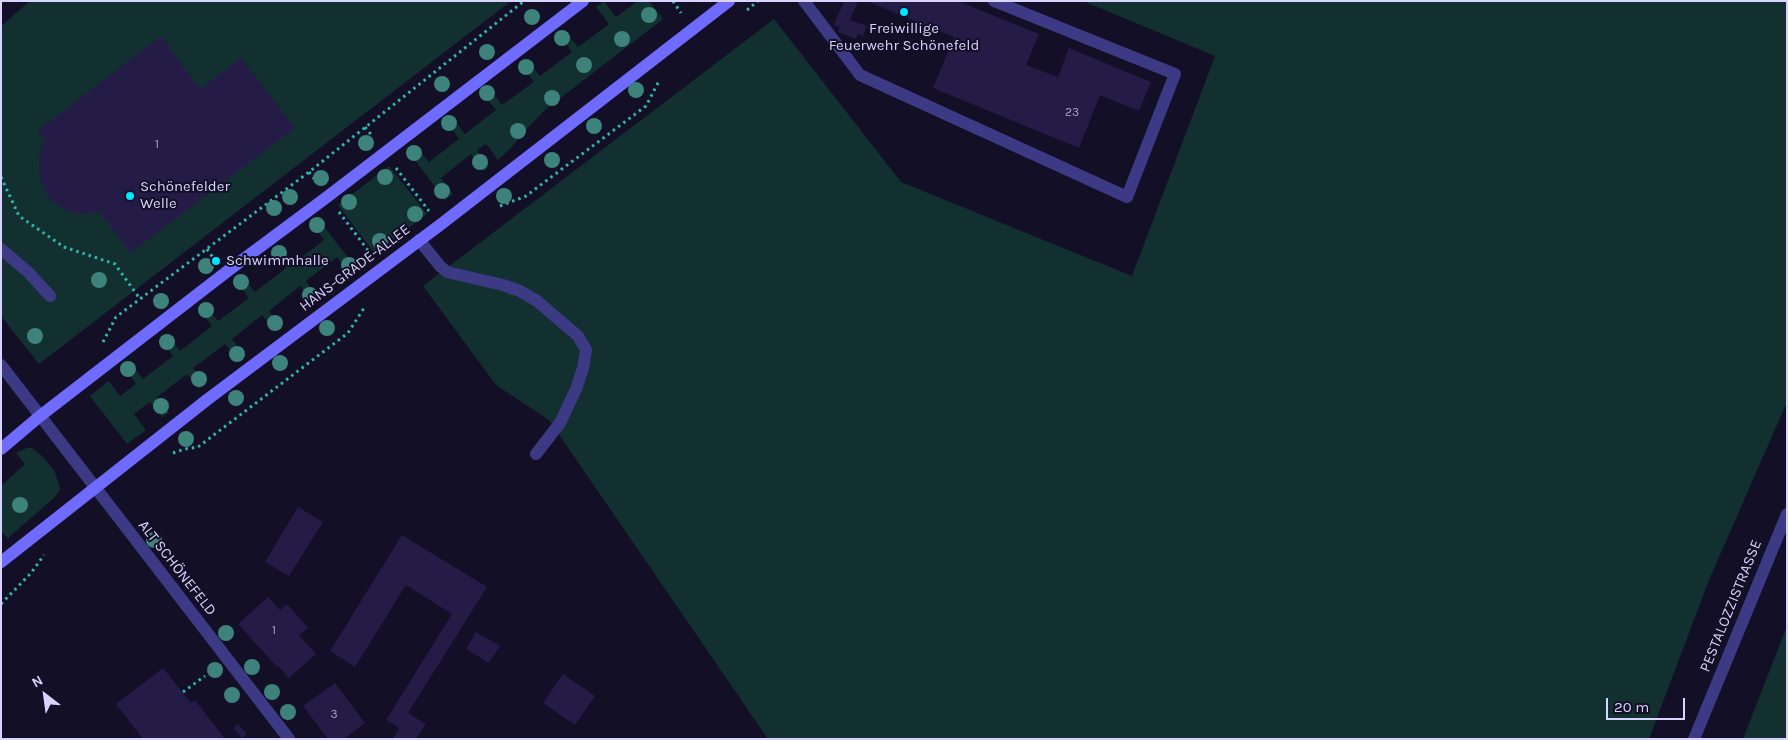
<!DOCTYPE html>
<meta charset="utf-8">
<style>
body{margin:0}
#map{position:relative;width:1788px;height:740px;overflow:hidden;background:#130f26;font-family:Karla,sans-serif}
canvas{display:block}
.frame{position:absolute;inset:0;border:2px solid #d9d4ff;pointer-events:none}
.north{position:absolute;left:20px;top:670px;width:50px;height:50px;-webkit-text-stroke:4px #130f26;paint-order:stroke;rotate:330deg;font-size:14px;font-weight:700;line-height:20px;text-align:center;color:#d9d4ff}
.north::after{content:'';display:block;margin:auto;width:18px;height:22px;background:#d9d4ff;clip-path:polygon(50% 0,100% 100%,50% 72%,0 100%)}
.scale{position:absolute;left:1606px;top:698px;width:79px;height:22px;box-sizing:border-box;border:2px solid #d9d4ff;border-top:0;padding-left:6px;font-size:15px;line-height:18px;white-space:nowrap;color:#d9d4ff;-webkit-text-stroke:4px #130f26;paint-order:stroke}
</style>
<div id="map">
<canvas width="1788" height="740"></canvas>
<div class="frame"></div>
<div class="north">N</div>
<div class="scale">20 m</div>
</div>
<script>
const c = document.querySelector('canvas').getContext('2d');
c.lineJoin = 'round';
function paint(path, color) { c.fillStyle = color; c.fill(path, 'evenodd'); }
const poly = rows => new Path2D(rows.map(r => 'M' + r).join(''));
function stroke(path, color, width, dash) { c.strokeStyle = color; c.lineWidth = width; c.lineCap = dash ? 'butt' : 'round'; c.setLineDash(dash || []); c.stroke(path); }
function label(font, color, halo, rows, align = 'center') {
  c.font = font + ' Karla,sans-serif'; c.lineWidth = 4; c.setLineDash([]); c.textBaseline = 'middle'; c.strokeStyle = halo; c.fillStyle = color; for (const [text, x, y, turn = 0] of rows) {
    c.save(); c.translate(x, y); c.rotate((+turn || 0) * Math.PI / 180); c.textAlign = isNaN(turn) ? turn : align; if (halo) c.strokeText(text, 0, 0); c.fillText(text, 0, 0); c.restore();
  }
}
paint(poly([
 [30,1,511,1,39,364,1,316,1,26],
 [604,1,616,17,638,1,649,1,663,19,545,110,524,132,512,147,498,160,486,144,477,150,489,166,484,171,471,154,441,178,453,194,445,200,408,151,416,146,429,162,459,139,447,122,452,118,465,134,496,110,483,94,490,89,502,105,534,82,521,65,527,60,540,76,572,52,560,35,565,31,578,47,609,24,596,7],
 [1083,1,1787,1,1787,402,1709,580,1649,739,768,739,549,420,496,385,423,286,774,19,901,182,1132,276,1215,56],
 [389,166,427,214,375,254,338,205],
 [319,220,356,268,350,273,337,257,306,281,318,297,313,302,300,286,269,311,281,326,275,331,262,315,232,339,244,355,238,359,225,344,193,368,205,384,199,389,187,374,157,397,169,413,162,417,150,402,134,414,146,430,127,444,90,396,109,381,120,396,136,384,125,368,131,364,143,379,173,356,162,340,168,335,180,351,212,326,200,311,206,306,218,321,249,298,237,282,243,278,255,292,286,268,275,253,281,249,293,264,324,240,312,224],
 [27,448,32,448,41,455,54,470,59,484,60,490,54,498,8,538,1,532,1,486,25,464,16,453],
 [1787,626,1787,739,1743,739]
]), '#12302f');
paint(poly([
 [844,1,858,1,850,20,867,26,863,36,858,34,856,39,838,32,840,27,834,25],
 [866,1,958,1,1039,34,1026,65,1058,77,1069,48,1151,82,1139,111,1100,95,1079,148,933,88,954,37],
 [161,36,200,89,241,58,295,128,130,253,100,212,90,214,76,213,66,210,53,202,46,193,42,184,39,172,40,149,45,141,37,131],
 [298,507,323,522,289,576,265,562],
 [402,535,487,587,408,713,426,724,416,739,393,739,399,728,386,720,452,614,406,585,355,667,330,651],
 [268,597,280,610,287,604,308,628,299,635,316,654,289,678,278,666,277,667,238,624],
 [476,632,500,646,489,663,466,649],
 [163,668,191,703,195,700,225,739,143,739,116,704],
 [563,674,595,696,575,725,543,703],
 [335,683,365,723,344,739,328,739,303,706],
 [238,724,247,734,242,738,233,728]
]), '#241b47');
stroke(poly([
 [673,1,681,13],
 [747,10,758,1],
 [365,127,373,137],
 [396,168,429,211],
 [309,172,316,181],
 [1,177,19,216,64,247,115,264,140,299],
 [500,206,526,196,646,106,659,81],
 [339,212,370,253],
 [207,249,214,259],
 [103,342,116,317,309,172,524,1],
 [173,453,185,449,198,447,348,333,364,308],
 [1,604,31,573,44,555],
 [183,692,205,676]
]), '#2fb8b0', 3, [2.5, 4]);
stroke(poly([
 [804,1,860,75,1127,197,1175,74,994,1],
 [419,240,440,266,447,272,503,285,520,291,537,301,578,336,586,350,583,368,576,389,560,423,536,454],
 [1,249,28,272,50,296]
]), '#3d3a85', 12);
stroke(poly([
 [1,365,289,739],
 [1694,739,1787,514]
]), '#3d3a85', 12);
stroke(poly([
 [1,449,40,416,229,270,327,197,583,1],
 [1,562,208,399,440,225,729,1]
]), '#6f6bff', 12);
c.fillStyle = '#3d827b';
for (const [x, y] of [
 [649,15],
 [532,17],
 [562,38],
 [622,39],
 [487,52],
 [584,65],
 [526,67],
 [442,84],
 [636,90],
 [487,93],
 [552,98],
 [449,123],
 [594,126],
 [518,131],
 [366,143],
 [414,153],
 [552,160],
 [480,162],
 [385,177],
 [321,178],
 [442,191],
 [504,196],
 [290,197],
 [349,202],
 [274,208],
 [415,214],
 [317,225],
 [380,241],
 [279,253],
 [349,265],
 [206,266],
 [99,280],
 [241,282],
 [310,295],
 [161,301],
 [206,310],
 [275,323],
 [327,328],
 [35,336],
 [167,342],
 [237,354],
 [280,363],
 [128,369],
 [199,379],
 [236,398],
 [161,406],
 [186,439],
 [20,505],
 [154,540],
 [226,633],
 [252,667],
 [215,670],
 [272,692],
 [232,695],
 [288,712]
]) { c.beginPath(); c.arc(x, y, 8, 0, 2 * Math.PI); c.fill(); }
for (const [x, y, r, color] of [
 [904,12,5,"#00e5ff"],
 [130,196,5,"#00e5ff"],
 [216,261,5,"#00e5ff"]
]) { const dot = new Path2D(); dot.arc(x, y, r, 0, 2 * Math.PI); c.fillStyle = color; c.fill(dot); stroke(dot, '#130f26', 2); }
label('12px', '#aca6d1', null, [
 ["23",1072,113],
 ["1",157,145],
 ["1",274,631],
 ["3",334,715]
]);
label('15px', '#d9d4ff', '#130f26', [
 ["Freiwillige",904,29,"center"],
 ["Feuerwehr Schönefeld",904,46,"center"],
 ["Schönefelder",140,187],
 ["Welle",140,204],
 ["Schwimmhalle",226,261]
], 'left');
label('15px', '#d9d4ff', '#130f26', [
 ["HANS-GRADE-ALLEE",355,268,-37],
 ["ALT SCHÖNEFELD",177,568,52],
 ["PESTALOZZISTRASSE",1731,606,-68]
]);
</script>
